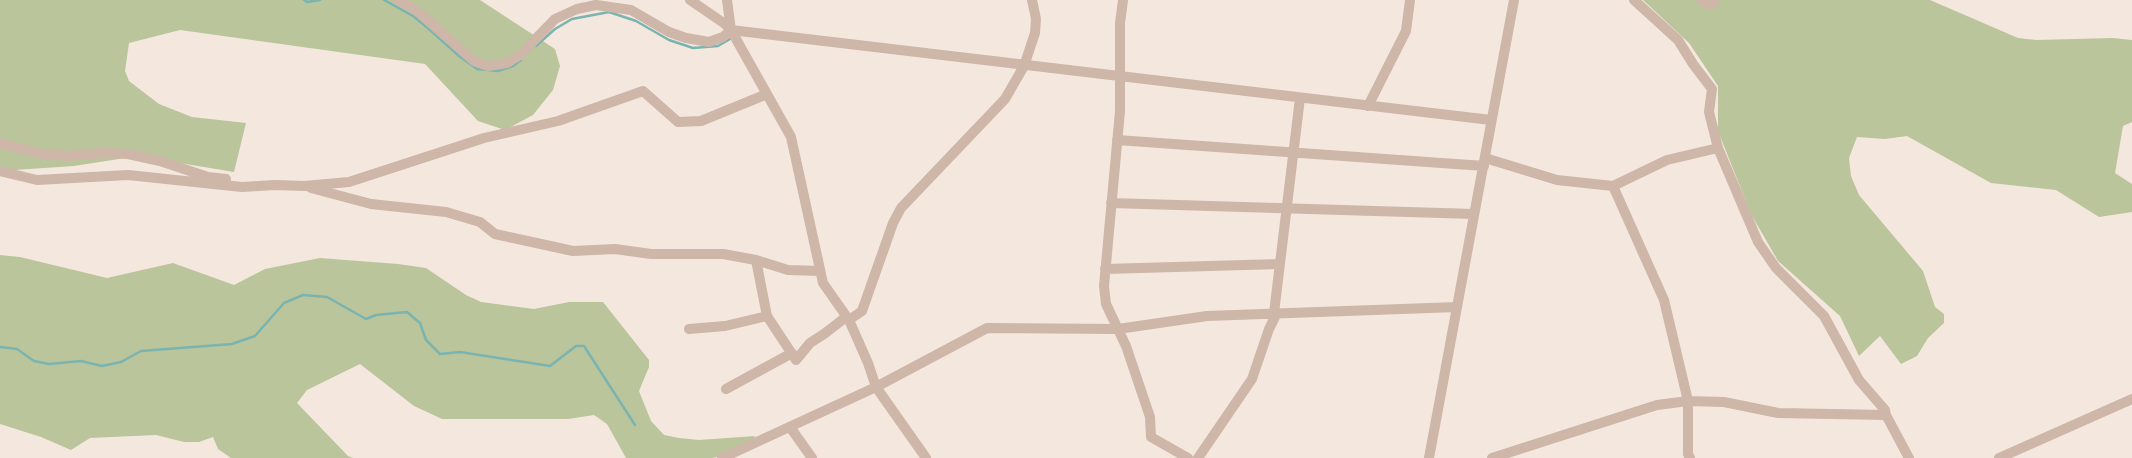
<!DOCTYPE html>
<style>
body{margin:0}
canvas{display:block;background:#f4e7de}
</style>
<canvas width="2132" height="458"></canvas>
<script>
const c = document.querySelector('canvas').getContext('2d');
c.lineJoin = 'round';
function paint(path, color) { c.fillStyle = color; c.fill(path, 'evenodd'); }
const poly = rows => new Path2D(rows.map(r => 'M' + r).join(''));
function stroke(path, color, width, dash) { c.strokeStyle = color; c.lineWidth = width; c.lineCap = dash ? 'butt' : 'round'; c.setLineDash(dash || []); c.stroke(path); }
paint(poly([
 [0,0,480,0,555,49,560,66,553,90,533,115,505,130,478,121,425,64,180,30,129,43,125,71,129,81,159,104,192,117,246,123,234,172,138,156,74,166,0,171],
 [1643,0,1930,0,2018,38,2036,40,2113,38,2132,40,2132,122,2123,126,2115,173,2132,184,2132,212,2099,217,2056,190,1991,183,1907,136,1885,139,1857,137,1849,158,1851,176,1859,195,1923,271,1935,307,1944,314,1944,323,1928,338,1917,356,1901,364,1880,336,1859,356,1840,316,1778,261,1751,214,1718,131,1718,86,1689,43],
 [0,255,20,257,107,278,173,263,234,285,265,269,320,258,398,264,426,268,466,295,481,302,534,309,569,302,603,302,649,360,649,367,639,391,651,421,664,435,679,438,699,440,755,436,747,450,712,458,626,458,607,424,594,415,568,419,442,419,414,406,360,364,307,390,297,403,348,456,353,458,231,458,218,449,213,437,199,442,184,442,156,435,90,438,71,450,41,437,0,424]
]), '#bbc59c');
stroke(poly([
 [304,0,307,2,320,0],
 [384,0,413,16,429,29,459,56,477,69,498,71,513,66,521,60],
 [536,46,555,29,572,19,609,12,636,21,669,40,693,48,718,46,730,39],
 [0,347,17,349,34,361,49,364,81,361,102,366,121,362,141,351,232,344,255,336,284,303,303,295,327,297,366,319,376,315,407,312,420,323,426,340,440,354,460,352,550,366,576,346,584,346,635,425]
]), '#7ab4b0', 2.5);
stroke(poly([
 [398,0,417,11,474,61,488,66,507,63,520,55,555,19,577,9,596,5,631,10,669,32,686,38,709,42,723,37,731,30,1491,120],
 [690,0,725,24,731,30,791,137,823,283,849,320,868,363,876,387,926,458],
 [727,0,731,30],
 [1123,0,1120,23,1120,111,1104,286,1106,304,1126,346,1150,417,1151,437,1188,458],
 [1634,0,1678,40,1693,64,1712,89,1709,112,1718,148,1758,242,1776,268,1824,316,1859,380,1885,410,1886,415],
 [1701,0,1705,3,1712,4,1715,0],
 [1368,106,1406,31,1410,0],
 [1117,140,1484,166],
 [0,143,37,153,68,156,101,153,128,154,160,161,208,177,226,179],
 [1485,158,1557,180,1613,186,1667,160,1718,148],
 [0,171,37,180,128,175,242,187,275,185,304,186,349,182,484,138,558,121,643,91,678,122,701,121,767,94],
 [1613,186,1664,300,1688,401,1688,454,1690,458],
 [311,188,371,204,446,212,480,222,495,234,573,251,615,249,651,254,723,254,756,260,788,270,820,271],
 [1111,203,1474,214],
 [1105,269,1280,264],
 [1274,313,1300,98],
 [767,316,796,360,810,343,824,334,846,317],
 [849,320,862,311,893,223,901,208,1005,99,1024,66,1035,33,1036,19,1032,0],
 [689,329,725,326,767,316,756,260],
 [726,389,792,353],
 [790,427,812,458],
 [722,458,876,387,987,328,1118,329,1207,316,1457,307],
 [1198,458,1252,379,1269,329,1277,313],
 [1429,458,1514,0],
 [1492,458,1657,405,1688,401,1724,402,1778,413,1886,415,1909,458],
 [1999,458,2132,399]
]), '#ceb6a8', 10);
</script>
